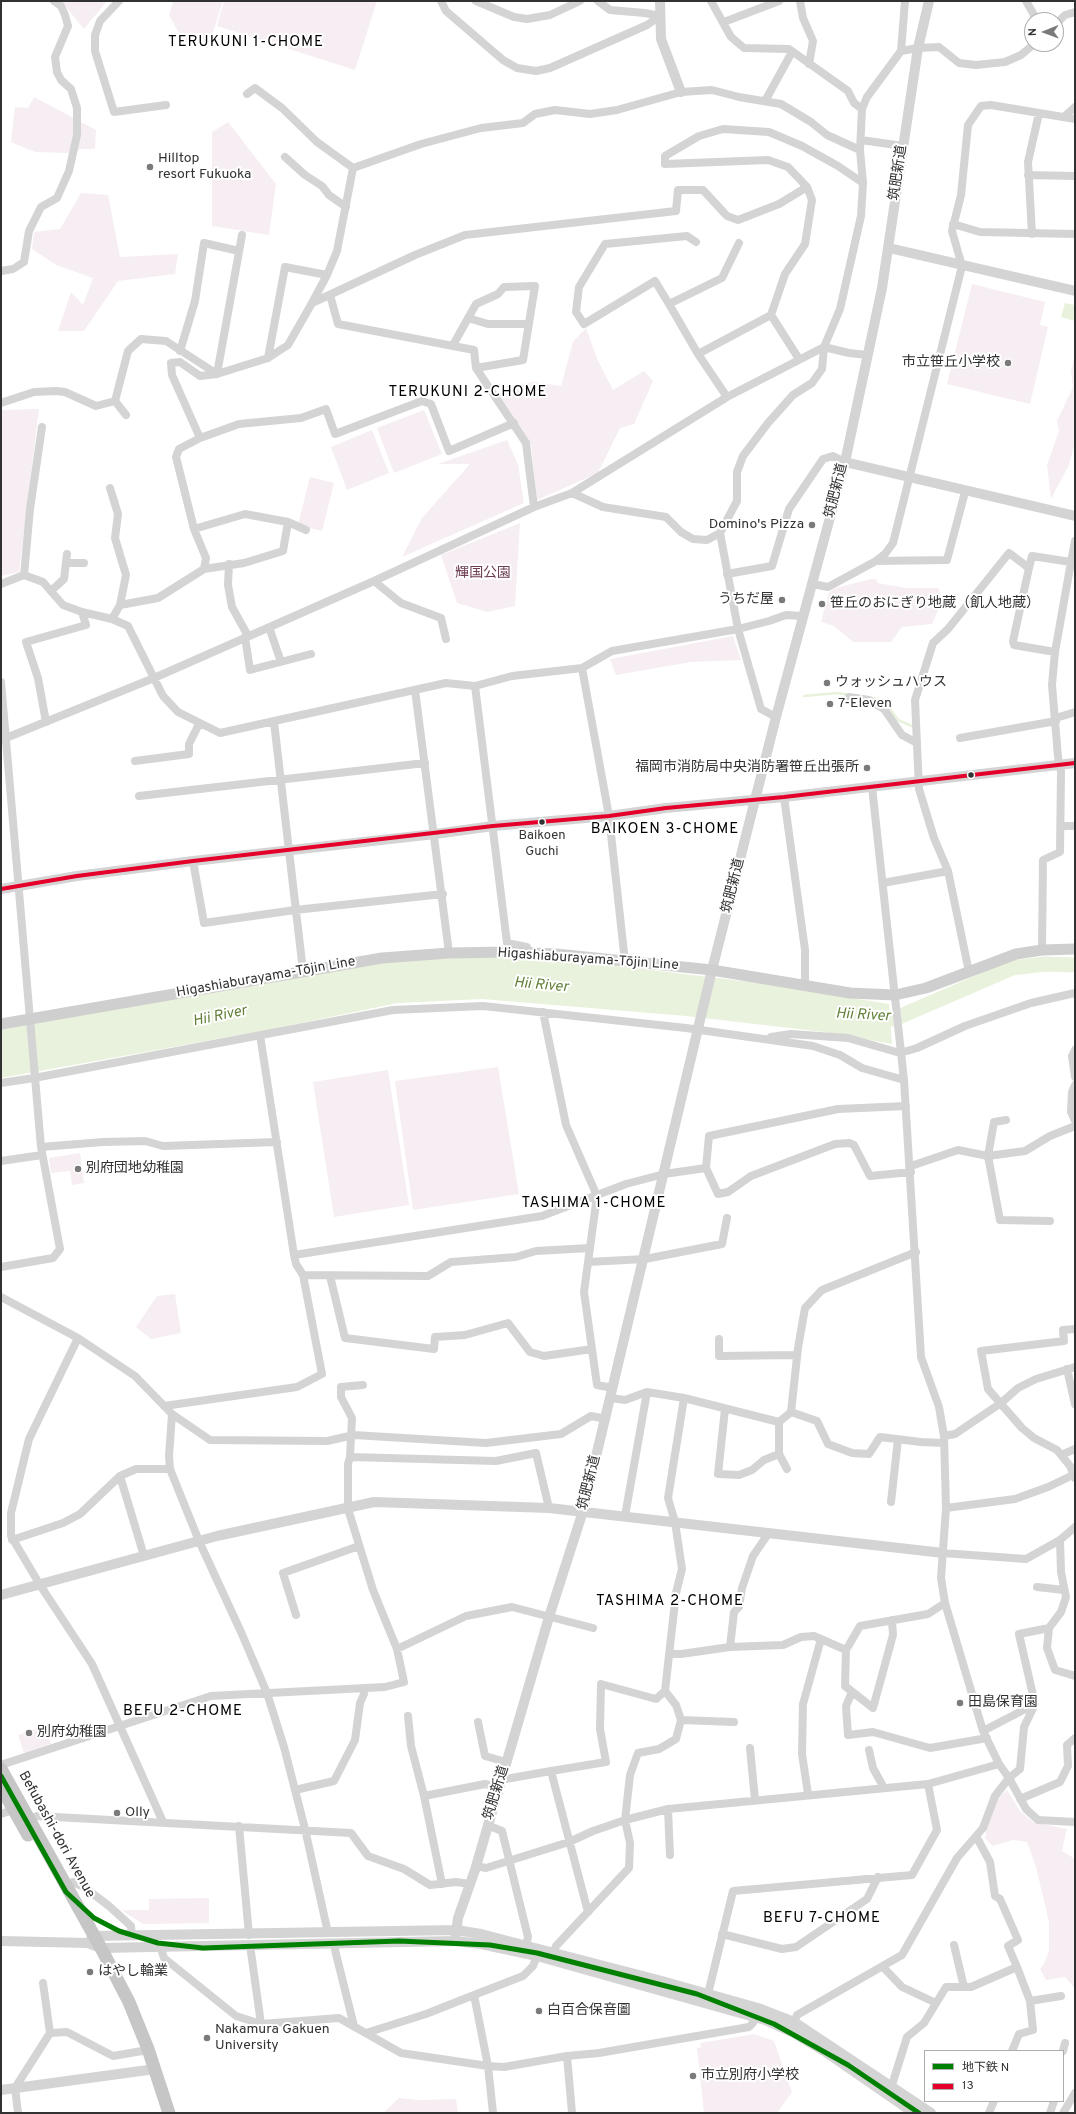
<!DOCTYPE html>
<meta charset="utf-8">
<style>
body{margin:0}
#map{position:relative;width:1076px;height:2114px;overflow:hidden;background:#fff;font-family:Overpass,"Noto Sans JP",sans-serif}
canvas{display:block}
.frame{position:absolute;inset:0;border:2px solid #323232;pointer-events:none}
.legend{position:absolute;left:924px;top:2050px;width:140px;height:52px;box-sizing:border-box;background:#fff;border:1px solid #adadad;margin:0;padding:5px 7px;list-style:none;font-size:12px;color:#323232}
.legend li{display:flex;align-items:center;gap:8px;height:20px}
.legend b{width:20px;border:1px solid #adadad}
.north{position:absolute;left:1024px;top:12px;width:40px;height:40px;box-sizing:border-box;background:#fff;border:1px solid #adadad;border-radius:50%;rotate:269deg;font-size:11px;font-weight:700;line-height:16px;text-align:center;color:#323232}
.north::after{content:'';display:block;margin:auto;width:14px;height:18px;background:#7a7a7a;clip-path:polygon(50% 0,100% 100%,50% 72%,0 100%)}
</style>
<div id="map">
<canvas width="1076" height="2114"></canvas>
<div class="frame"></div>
<ul class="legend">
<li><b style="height:5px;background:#008000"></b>地下鉄 N</li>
<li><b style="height:5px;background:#e4002b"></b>13</li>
</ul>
<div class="north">N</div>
</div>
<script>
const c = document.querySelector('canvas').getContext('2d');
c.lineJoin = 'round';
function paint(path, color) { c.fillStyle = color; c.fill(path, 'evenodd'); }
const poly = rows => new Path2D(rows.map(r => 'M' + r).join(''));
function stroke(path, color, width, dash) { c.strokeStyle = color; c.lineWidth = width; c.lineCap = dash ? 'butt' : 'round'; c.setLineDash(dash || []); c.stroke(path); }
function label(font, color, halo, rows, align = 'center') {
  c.font = font + ' Overpass,"Noto Sans JP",sans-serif'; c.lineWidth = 4; c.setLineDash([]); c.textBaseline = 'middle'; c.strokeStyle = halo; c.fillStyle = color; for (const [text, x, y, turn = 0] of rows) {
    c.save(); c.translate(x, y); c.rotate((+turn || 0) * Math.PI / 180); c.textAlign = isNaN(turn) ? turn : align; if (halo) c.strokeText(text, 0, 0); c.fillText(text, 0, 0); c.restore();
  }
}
paint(poly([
 [61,1,107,1,84,29],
 [173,1,223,1,208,48,183,41,169,15],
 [224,1,377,1,355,70,217,26],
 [34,97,96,130,95,149,81,149,68,153,35,152,11,142,15,107,28,108],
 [228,122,276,184,269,235,212,226,212,132],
 [81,193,108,195,120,257,178,254,175,274,118,281,84,331,58,331,71,292,83,305,93,278,56,265,32,249,34,232,60,229],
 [972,284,1045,302,1040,325,1048,327,1030,404,947,384],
 [586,328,598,361,613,390,644,371,653,381,634,424,620,428,598,473,537,500,531,444,498,395,506,386,534,382,561,386,573,342],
 [1075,352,1075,442,1069,465,1051,499,1047,465,1059,431,1057,421,1073,387,1071,372],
 [39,409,19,572,1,576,1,410],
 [424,410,442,454,394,473,377,428],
 [372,430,389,473,347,490,331,447],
 [507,440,518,464,524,503,402,557,422,518,470,464,438,464],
 [310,477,334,483,322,531,298,525],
 [520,523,515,606,487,612,457,603,441,555],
 [871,579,876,579,878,583,906,588,938,588,943,599,932,624,902,627,891,642,853,642,834,626,821,622,829,592,836,588],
 [733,636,741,660,691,662,616,675,610,659],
 [498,1067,519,1194,413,1210,395,1081],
 [388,1070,409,1205,334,1217,313,1082],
 [80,1153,84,1183,72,1185,70,1171,51,1173,49,1158],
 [175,1294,181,1333,151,1339,136,1327,157,1296],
 [44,1726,51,1744,24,1753,18,1735],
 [1007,1790,1020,1811,1033,1822,1067,1829,1062,1851,1075,1859,1075,1989,1065,1977,1046,1980,1040,1969,1045,1962,1049,1950,1049,1922,1036,1867,1027,1842,1013,1840,992,1846,985,1838,987,1825,997,1799],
 [209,1898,209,1923,143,1924,121,1910,149,1910,149,1899],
 [754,2034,774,2041,792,2092,777,2113,704,2113,697,2048,701,2048,700,2043],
 [399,2098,419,2100,456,2099,458,2113,383,2113]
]), '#f6eef2');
paint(poly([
 [1065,303,1075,305,1075,321,1061,317],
 [517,957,593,963,759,983,889,1004,892,1044,824,1032,686,1016,482,999,398,1003,267,1030,1,1078,1,1028,334,971,412,959]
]), '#e9f2dc');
stroke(poly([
 [804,696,838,693,849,695],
 [872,698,878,699,888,706,898,720,914,727]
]), '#e9f2dc', 2.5);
stroke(poly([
 [871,1018,894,1019,1012,968,1045,964,1075,965]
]), '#e9f2dc', 15);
stroke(poly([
 [119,1,100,21,95,35,95,51,114,112,166,105],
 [441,1,446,11,503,60,517,68,536,71,550,68,647,25,660,16],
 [476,1,514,17,527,19,550,15,580,1],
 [598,1,610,10,645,13,660,16],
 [711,1,731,37,744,48,789,49,848,91,854,103,862,109],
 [800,1,803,18,813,41,809,64],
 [1026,1,1037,20],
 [724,22,779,1],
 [1056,24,1065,15,1075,12],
 [901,51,905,1],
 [247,94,255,88,282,108,317,142,353,168],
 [765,101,792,52],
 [1064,117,1075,107],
 [861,140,903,146],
 [860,150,862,109,867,97,901,51,918,48,939,47,959,63,976,65,1005,62,1021,55,1034,44],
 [285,157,305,175,322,186,329,195,346,207],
 [1028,175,1075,176],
 [953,224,980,232,1075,234],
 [1032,234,1028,162,1039,113],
 [1,271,13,269,24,262,29,231,41,207,57,198,69,171,77,135,77,108,71,89,61,80,57,72,55,57,68,26,65,15,61,6,54,1],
 [330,295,338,324,474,350,476,368,526,443,534,507],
 [312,303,327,275,337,251,353,168,421,144,481,128,523,123,535,114,555,110,590,114,617,110,681,92,712,90,739,97,781,104,811,122,827,135,860,150,863,183,861,216,840,309,824,347,822,369,812,383,793,395,768,423,743,456,737,472,737,501,720,533,738,629,761,709,776,717],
 [669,304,655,281,584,324,576,312,579,287,605,244,687,236,696,242],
 [771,315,799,359],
 [468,318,488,324,529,324],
 [453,345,476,304,498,294,504,287,535,286,523,360,476,368],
 [180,351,195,301,204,243,239,251],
 [698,354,669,304,722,278,739,243],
 [268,358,285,267,327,275],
 [727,397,698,354,771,315,785,274,805,244,812,200,807,187],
 [1,403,34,392,56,391,65,392,96,406,115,401],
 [126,415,115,401,128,351,141,339,166,341,217,374,242,235],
 [200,438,239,424,301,418,326,409,335,434,422,401,431,404,449,451,514,423],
 [110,488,118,514,115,538,126,575,120,605],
 [572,493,603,507,666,517,681,532,693,539,707,540,720,533],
 [306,530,288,522,245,514,194,529,176,457,179,449,200,438,172,375,171,363,180,362,200,376,217,374,268,358,288,345,312,303,415,255,465,235,676,211,678,190,703,190,727,216,738,220,779,204,807,187,788,167,768,160,665,164,665,156,699,136,723,129,769,132,802,146,838,166,863,183],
 [876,561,947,560,965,492],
 [66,563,84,563],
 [229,564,228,585,232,607,248,636],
 [1029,568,1013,641,1014,645,1055,652],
 [204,569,244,563,283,551,288,522],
 [727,574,772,566,789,509,823,459,833,456,845,462],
 [24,575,30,509,42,427],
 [374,581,401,603,441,618,446,639],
 [1,584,24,575,43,582,63,605,82,612,112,619,128,626,163,696,178,712,220,733,446,683,475,686,512,676,582,668,612,651,738,629,769,621,786,615,803,616],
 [813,584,828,587,876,561,885,554,893,543,962,266,952,231,961,195,968,125,981,106,991,105,1075,119],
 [51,591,64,579,67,554],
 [112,619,120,605,158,598,204,569,206,558,194,529],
 [269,627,281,662],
 [245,637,250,670,311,654],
 [582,668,609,816,625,962],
 [1,682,41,1147,60,1249,53,1258,1,1267],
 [475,686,507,943,527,947,529,953],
 [415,690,449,953],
 [849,697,869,700,884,709,902,735,917,743],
 [1056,718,1075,712],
 [46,722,38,678,26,642,86,625,82,612],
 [274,722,303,971],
 [960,738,1056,721],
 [1,740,154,678,374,581,534,507,572,493,727,397,824,347,849,353,867,355],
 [135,761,189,754,189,744,199,724],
 [872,787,904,1080,921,1357,939,1407,944,1436,946,1508,941,1578,945,1603,983,1731,999,1764,1009,1778,1026,1809,1038,1820,1075,1822],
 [139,796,425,763],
 [784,797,805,950,805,986],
 [1061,826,1075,826],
 [193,861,204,923,295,910,443,894],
 [883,883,948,871],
 [1042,950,1043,860,1060,852,1061,772,1058,757,1052,685,1055,652,1071,562],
 [969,972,948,871,934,838,919,789,915,700,933,643,948,629,1009,553,1029,568,1032,556,1071,562,1075,541],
 [543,1012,566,1125,597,1196,584,1292,597,1385,613,1388],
 [260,1035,294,1255,296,1264,303,1275,428,1276,451,1262,516,1257,536,1251,590,1248],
 [771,1037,791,1034,848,1038,900,1053,917,1048,965,1026,1031,1003,1075,993],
 [1075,1050,1072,1056,1075,1077],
 [1,1083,34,1078,393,1010,483,1006,686,1028,813,1046,840,1055,862,1068,904,1080],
 [1075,1085,1072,1092,1071,1112,1075,1121],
 [1006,1120,994,1122,988,1156,1000,1220,1050,1221],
 [41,1147,103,1142,145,1141,163,1146,277,1142],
 [1,1161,42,1155],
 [911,1166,958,1150,988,1156,1025,1151,1050,1136,1075,1126],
 [706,1168,718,1194,728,1192,751,1176,835,1144,849,1143,854,1145,870,1176,911,1172],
 [294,1255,542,1216,626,1184,664,1174,706,1168,709,1136,838,1109,906,1106],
 [588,1262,645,1259,722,1244,727,1218],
 [330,1276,345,1338,434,1349,435,1337,465,1335,508,1323,530,1352,544,1356,592,1349],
 [1,1297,78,1338],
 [1075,1329,1063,1330,1064,1341,981,1351,988,1389,1022,1428,1034,1438,1057,1450,1070,1466,1075,1478],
 [719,1339,719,1356,797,1355],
 [1067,1369,1075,1404],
 [611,1398,625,1400,647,1392,684,1398,779,1422,791,1412,798,1348,805,1308,822,1290,916,1252],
 [164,1406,297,1387,322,1374,303,1275],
 [725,1409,718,1474,739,1475,752,1470,764,1460,779,1454,779,1422],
 [791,1412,817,1421,828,1444,852,1453,869,1454,880,1437,921,1442,944,1443],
 [172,1414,169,1456,170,1469,199,1541,241,1632,267,1693,284,1747,305,1829,328,1933],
 [944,1436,955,1434,1001,1403,1018,1388,1036,1379,1075,1367],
 [779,1454,787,1469],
 [1061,1455,1075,1449],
 [350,1457,352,1418,341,1397,341,1387,363,1385],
 [120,1476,144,1556],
 [891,1502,898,1439],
 [946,1508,1015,1499,1048,1487,1073,1475],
 [625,1516,647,1392],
 [12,1540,63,1523,80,1514,120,1476,136,1469,170,1469],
 [943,1553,1026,1559,1060,1540,1075,1527],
 [1037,1587,1064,1590],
 [296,1615,283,1573,359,1546],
 [1049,1628,1061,1612,1066,1597,1061,1572,1060,1540],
 [730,1647,734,1612,739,1607,742,1588,753,1556,768,1534],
 [397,1649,466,1616,512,1607,593,1628],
 [846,1650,845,1686,873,1708,893,1635,892,1620],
 [669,1654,681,1654,730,1647,783,1645,801,1637,814,1636,846,1650,860,1626,928,1614,945,1603],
 [852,1692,846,1706,848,1735,873,1732,930,1748,987,1738],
 [408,1716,411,1746,424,1796,442,1884],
 [681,1720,676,1705,665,1691,676,1593,682,1569,675,1522,668,1498,684,1398],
 [478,1722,485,1756,506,1762],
 [983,1731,1035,1704],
 [750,1748,755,1800],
 [869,1750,873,1768,884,1788],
 [1,1765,211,1696,385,1687,404,1682,397,1649,373,1590,348,1509,348,1464,350,1457,496,1461,536,1453,549,1508],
 [500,1780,551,1771],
 [295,1790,334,1781,355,1740,360,1703,364,1694,364,1688],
 [808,1794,802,1754,803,1704,821,1639],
 [424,1796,485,1784,498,1787],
 [1020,1799,1060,1782,1068,1766,1067,1745,1075,1738],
 [668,1809,670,1855],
 [1,1814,13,1810,29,1819,37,1816,351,1833,368,1856,404,1869,430,1885,456,1882,470,1884],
 [163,1822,92,1664,40,1585,11,1536,11,1513,29,1439,78,1338,135,1376,172,1414,210,1440,327,1441,354,1435,486,1443,561,1434,591,1416,606,1419],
 [487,1825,502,1831,528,1937,526,1945],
 [239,1826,249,1935],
 [976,1836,990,1862,995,1896,1000,1899,1018,1940,1008,1946,1017,1967],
 [476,1866,486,1868,569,1842,593,1831,625,1820,668,1809,928,1784,999,1764],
 [65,1885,73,1882,84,1887,109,1906,131,1926,132,1936],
 [588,1912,551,1771,606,1762,600,1729,601,1684,656,1699,665,1691],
 [722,1934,782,1949,796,1947,867,1899,878,1877],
 [335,1943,335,1950,354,2026],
 [160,1945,164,1958,236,2016,261,2024,339,2018,401,2053,488,2066,504,2067,567,2056,599,2053,749,2027,753,2023,757,2013],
 [250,1945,261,2024],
 [954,1945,964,1987],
 [554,1952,556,1946,629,1868,630,1843,625,1820,630,1775,638,1753,659,1749,676,1739,681,1720,734,1722],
 [883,1967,902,1987,936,2003],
 [708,1994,733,1891,912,1875,937,1830,928,1784],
 [1030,2001,1061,1996],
 [794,2022,797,2015,902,1955,957,1858,983,1828,995,1796,1009,1778,1020,1769,1024,1727,1035,1704,1019,1634,1049,1628,1047,1648,1055,1670,1075,1676],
 [50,2033,67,2032,113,2056,142,2051],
 [366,2033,426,2014,474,1995],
 [1063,2051,1065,2043],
 [567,2056,572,2113],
 [892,2085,907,2037,924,2023,946,1987,971,1987,1017,1967,1030,2001,1033,2030,1019,2034,1012,2051],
 [18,2113,15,2088,50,2033,43,1983],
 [493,2113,488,2066,474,1995,523,1976,533,1966,537,1956],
 [989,2113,994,2101],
 [1050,2113,1054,2101],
 [1063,2113,1075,2093]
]), '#d4d4d4', 8);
stroke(poly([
 [660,1,661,39,681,92],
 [889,248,1075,291],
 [845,462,1075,516],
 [1,889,77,876,193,861,435,834,493,826,609,816,666,808,784,797,1075,763],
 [1,1595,217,1536,374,1502,549,1508,943,1553],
 [91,1939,94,1936,456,1930,481,1934,662,1981,758,2008,794,2022,931,2113],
 [1,1941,88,1943,101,1948,455,1941,481,1944,537,1956,765,2020,794,2033,824,2051,914,2113],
 [455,1941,458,1918,475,1870,549,1617,583,1511,711,974,776,717,845,462,882,288,918,48,929,1],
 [1,2090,148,2070]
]), '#d4d4d4', 10);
stroke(poly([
 [1,1024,382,958,449,953,508,952,556,954,712,970,850,993,895,995,926,988,1016,954,1042,950,1075,949]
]), '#cfcfcf', 11);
stroke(poly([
 [1,1769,101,1948,129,2002,148,2049,169,2113],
 [1,1787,28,1835]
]), '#c6c6c6', 13);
stroke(poly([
 [1,889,77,876,193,861,493,826,609,816,666,808,784,797,1075,763]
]), '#e4002b', 4);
stroke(poly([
 [1,1776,66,1892,94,1918,119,1931,158,1943,203,1948,399,1941,490,1945,537,1953,697,1994,774,2024,848,2065,919,2113]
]), '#008000', 5);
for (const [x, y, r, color] of [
 [150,167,4,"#7a7a7a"],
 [1008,363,4,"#7a7a7a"],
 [812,525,4,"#7a7a7a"],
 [782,600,4,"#7a7a7a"],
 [822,604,4,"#7a7a7a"],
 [827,683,4,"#7a7a7a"],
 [830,704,4,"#7a7a7a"],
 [867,768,4,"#7a7a7a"],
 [971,775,3.5,"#323232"],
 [542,822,3.5,"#323232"],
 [78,1169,4,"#7a7a7a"],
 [960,1703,4,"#7a7a7a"],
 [29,1733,4,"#7a7a7a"],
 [117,1813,4,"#7a7a7a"],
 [90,1972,4,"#7a7a7a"],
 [539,2011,4,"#7a7a7a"],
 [207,2038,4,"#7a7a7a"],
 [693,2076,4,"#7a7a7a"]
]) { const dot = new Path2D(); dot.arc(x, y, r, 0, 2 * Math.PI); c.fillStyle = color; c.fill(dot); stroke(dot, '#fff', 1.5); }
label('13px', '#323232', '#fff', [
 ["Baikoen",542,836],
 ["Guchi",542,852]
]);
label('14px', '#323232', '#fff', [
 ["Hilltop",158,159],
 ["resort Fukuoka",158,175],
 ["市立笹丘小学校",1000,363,"right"],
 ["Domino's Pizza",804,525,"right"],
 ["うちだ屋",774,600,"right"],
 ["笹丘のおにぎり地蔵（飢人地蔵）",830,604],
 ["ウォッシュハウス",835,683],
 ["7-Eleven",838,704],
 ["福岡市消防局中央消防署笹丘出張所",859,768,"right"],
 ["別府団地幼稚園",86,1169],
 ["田島保育園",968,1703],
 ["別府幼稚園",37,1733],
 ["Olly",125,1813],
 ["はやし輪業",98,1972],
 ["白百合保音圖",547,2011],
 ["Nakamura Gakuen",215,2030],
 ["University",215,2046],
 ["市立別府小学校",701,2076]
], 'left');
label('14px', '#323232', '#fff', [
 ["筑肥新道",899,173,-82],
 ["筑肥新道",837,491,-76],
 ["筑肥新道",734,886,-76],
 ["Higashiaburayama-Tōjin Line",588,960,4],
 ["Higashiaburayama-Tōjin Line",266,978,-10],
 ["筑肥新道",590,1483,-76],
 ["筑肥新道",497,1793,-73],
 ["Befubashi-dori Avenue",56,1835,61]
]);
label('14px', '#6e3e53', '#fff', [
 ["輝国公園",483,574]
]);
c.letterSpacing = '1px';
label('15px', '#000', '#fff', [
 ["TERUKUNI 1-CHOME",246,43],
 ["TERUKUNI 2-CHOME",468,393],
 ["BAIKOEN 3-CHOME",665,830],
 ["TASHIMA 1-CHOME",594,1204],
 ["TASHIMA 2-CHOME",670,1602],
 ["BEFU 2-CHOME",183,1712],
 ["BEFU 7-CHOME",822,1919]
]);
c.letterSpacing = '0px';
label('italic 15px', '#628038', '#fff', [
 ["Hii River",541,986,5],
 ["Hii River",863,1016,3],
 ["Hii River",220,1017,-12]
]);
</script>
